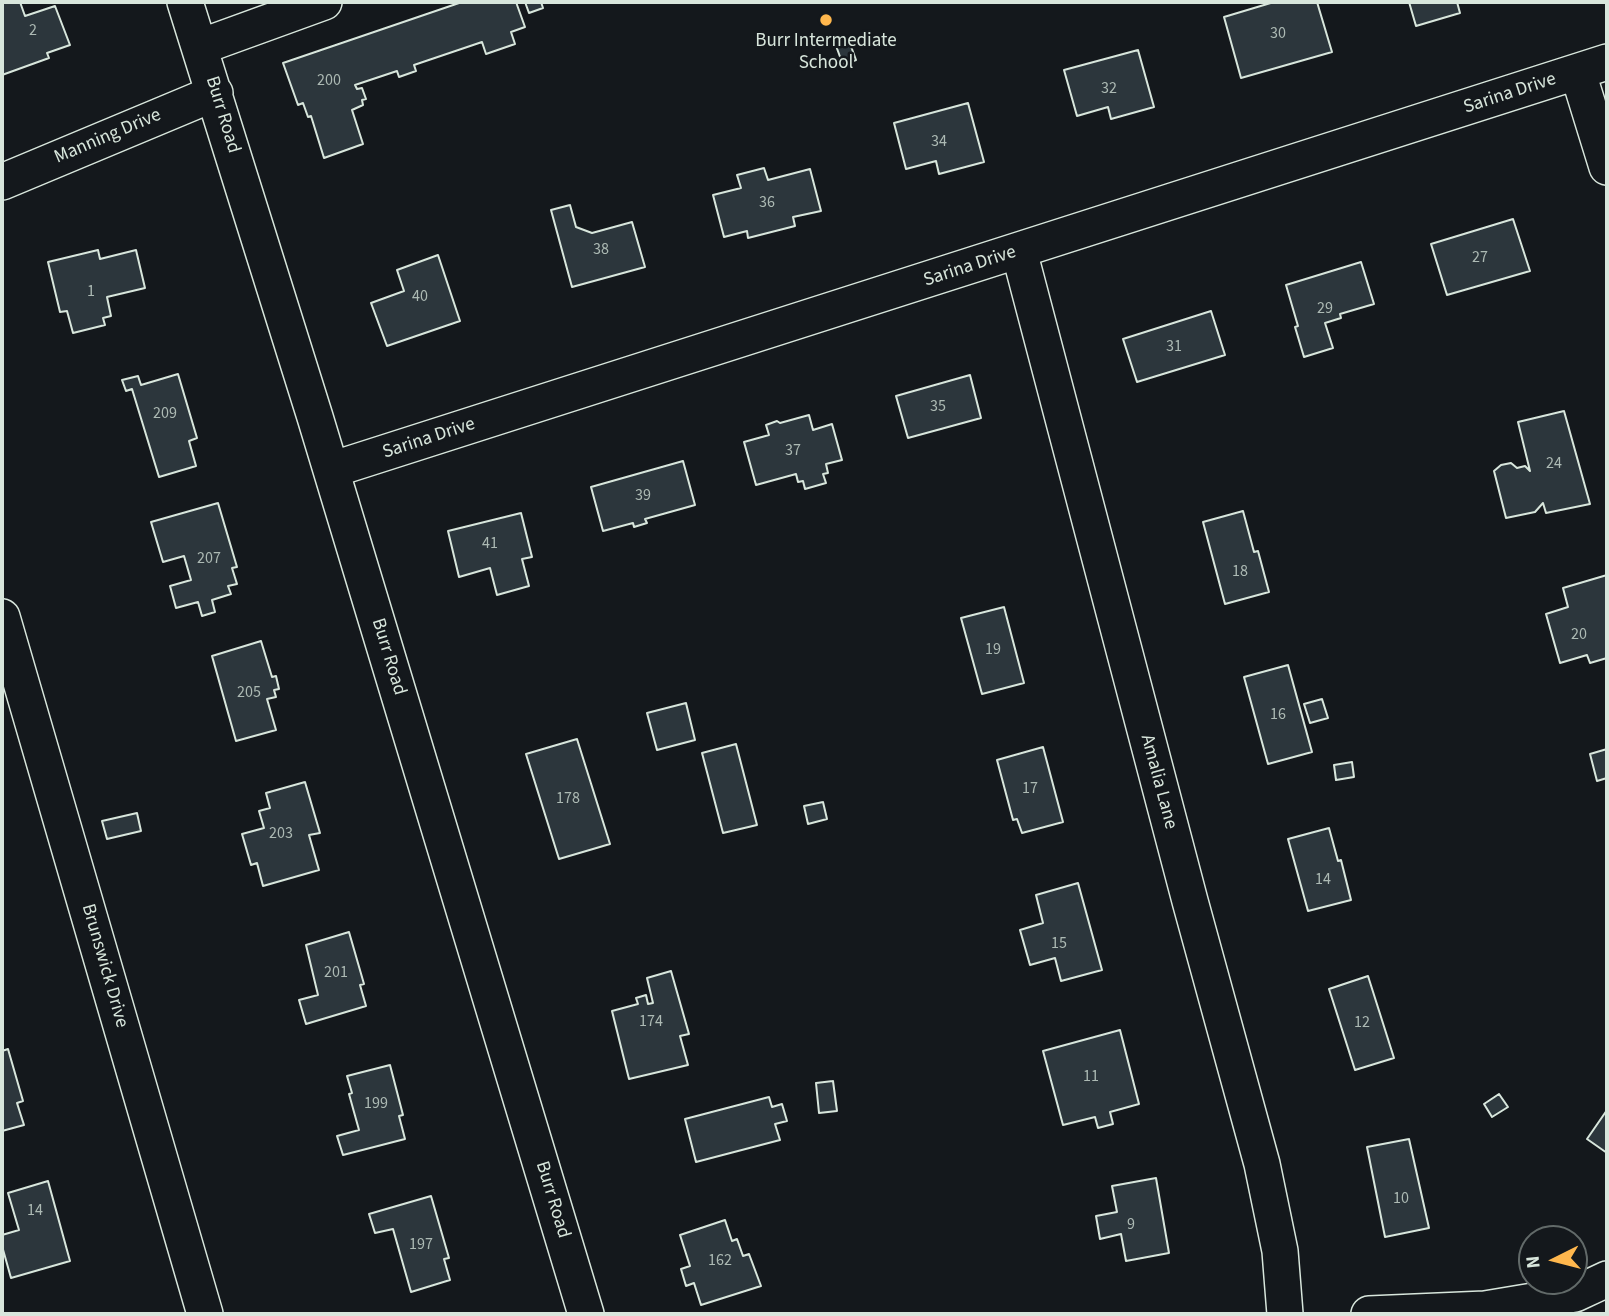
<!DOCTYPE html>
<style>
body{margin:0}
#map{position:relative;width:1609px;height:1316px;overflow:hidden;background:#14181c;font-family:"Source Sans 3",sans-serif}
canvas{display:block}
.frame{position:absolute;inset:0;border:4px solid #d8e6dc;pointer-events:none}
.north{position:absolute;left:1518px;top:1225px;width:70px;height:70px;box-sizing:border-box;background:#14181c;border:2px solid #626a69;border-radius:50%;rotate:264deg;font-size:19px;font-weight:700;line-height:28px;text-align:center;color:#d8e6dc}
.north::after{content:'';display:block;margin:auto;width:24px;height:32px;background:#ffb74d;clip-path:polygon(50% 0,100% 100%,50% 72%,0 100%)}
</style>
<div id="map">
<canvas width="1609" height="1316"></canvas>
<div class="frame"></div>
<div class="north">N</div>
</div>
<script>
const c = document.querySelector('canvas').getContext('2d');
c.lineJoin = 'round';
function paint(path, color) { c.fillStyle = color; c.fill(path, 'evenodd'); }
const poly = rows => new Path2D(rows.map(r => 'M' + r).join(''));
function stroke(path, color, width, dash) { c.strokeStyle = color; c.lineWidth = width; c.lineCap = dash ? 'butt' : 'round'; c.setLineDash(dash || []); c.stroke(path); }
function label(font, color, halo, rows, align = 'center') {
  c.font = font + ' "Source Sans 3",sans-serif'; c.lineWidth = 5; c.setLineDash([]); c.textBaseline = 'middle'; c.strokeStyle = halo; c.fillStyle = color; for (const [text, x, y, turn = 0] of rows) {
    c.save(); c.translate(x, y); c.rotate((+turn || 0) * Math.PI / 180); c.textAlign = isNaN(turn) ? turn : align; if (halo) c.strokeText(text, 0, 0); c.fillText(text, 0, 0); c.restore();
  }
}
const building = poly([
 [2,2,20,2,25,16,55,6,70,45,47,53,49,58,2,75,2,2],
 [462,2,516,2,525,27,511,32,515,44,486,54,482,42,414,65,416,71,399,77,397,71,355,85,357,89,362,88,366,99,362,100,363,105,352,110,363,144,324,158,311,116,308,117,303,103,298,105,283,63,462,2],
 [525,2,541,2,543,8,529,13,525,2],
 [1274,2,1317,2,1332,52,1241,78,1224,17,1274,2],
 [1409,2,1457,2,1460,13,1416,26,1409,2],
 [848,38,856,60,843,65,835,43,848,38],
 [1138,50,1154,107,1111,119,1108,107,1077,116,1064,70,1138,50],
 [968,103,984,162,939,174,936,161,906,169,894,123,968,103],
 [764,168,768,180,810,169,821,211,793,217,795,226,748,238,747,231,724,237,713,195,741,188,737,175,764,168],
 [570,205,576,227,592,233,632,222,645,267,572,287,551,210,570,205],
 [1513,219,1530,271,1447,295,1431,244,1513,219],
 [98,250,100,259,136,250,145,288,107,297,111,316,103,318,105,325,73,333,67,311,60,312,48,262,98,250],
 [438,255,460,321,387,346,371,303,404,291,397,270,438,255],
 [1361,262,1374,304,1340,314,1341,318,1325,323,1333,348,1304,357,1295,327,1298,326,1286,285,1361,262],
 [1211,311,1225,355,1137,382,1123,339,1211,311],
 [178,374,197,438,189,441,196,466,159,477,132,389,126,391,122,380,138,376,141,385,178,374],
 [970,375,981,418,908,438,896,396,970,375],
 [1564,411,1590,504,1546,513,1543,503,1535,512,1506,518,1494,471,1501,465,1511,463,1517,468,1525,466,1530,471,1518,422,1564,411],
 [809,415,813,430,832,424,842,460,826,464,828,473,823,474,826,483,805,489,803,481,798,482,796,474,756,485,744,442,769,435,766,425,777,421,780,423,809,415],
 [683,461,695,505,645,519,647,523,634,527,633,523,603,531,591,487,683,461],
 [218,503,237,567,232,568,237,584,228,586,231,594,212,600,215,612,202,616,198,602,176,608,170,586,191,580,184,556,163,562,151,522,218,503],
 [1243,511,1254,552,1258,551,1269,592,1225,604,1203,522,1243,511],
 [521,513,532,557,522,559,529,586,497,595,490,568,459,577,448,531,521,513],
 [1607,575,1607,658,1590,663,1587,655,1560,663,1546,614,1568,607,1563,588,1607,575],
 [1004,607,1024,683,982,694,961,618,1004,607],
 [261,641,272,677,276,676,279,689,274,690,276,697,267,699,276,730,236,741,212,656,261,641],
 [1288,665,1312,752,1268,764,1244,677,1288,665],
 [1322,699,1328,718,1310,723,1304,704,1322,699],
 [686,703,695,740,657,750,647,713,686,703],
 [577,739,610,844,559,859,526,754,577,739],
 [736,744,757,825,723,833,702,753,736,744],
 [1043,747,1063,822,1022,833,1017,819,1013,820,997,760,1043,747],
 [1607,749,1607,778,1597,781,1590,754,1607,749],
 [1352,762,1354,777,1336,780,1334,765,1352,762],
 [305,782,320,833,309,835,319,870,263,886,257,863,251,865,242,834,264,828,259,811,270,808,266,793,305,782],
 [823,802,827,819,808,824,804,806,823,802],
 [137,813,141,831,107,839,102,821,137,813],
 [1329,828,1338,861,1341,860,1351,900,1308,911,1288,839,1329,828],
 [1078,883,1102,970,1061,981,1055,958,1030,965,1020,930,1043,923,1036,895,1078,883],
 [349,932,364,984,360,985,366,1006,306,1024,299,1000,318,995,306,945,349,932],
 [671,971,689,1034,680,1036,688,1065,629,1079,612,1011,638,1004,636,998,646,995,648,1004,653,1003,647,978,671,971],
 [1368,976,1394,1058,1355,1070,1329,989,1368,976],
 [1120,1030,1139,1104,1110,1112,1113,1124,1098,1128,1095,1117,1063,1125,1043,1051,1120,1030],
 [8,1049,23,1101,17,1103,24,1125,2,1131,2,1051,8,1049],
 [390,1065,403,1115,399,1116,405,1139,343,1155,337,1136,359,1130,349,1094,352,1093,347,1076,390,1065],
 [833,1081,837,1111,819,1113,816,1083,833,1081],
 [1499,1094,1508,1107,1492,1117,1484,1104,1499,1094],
 [769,1097,772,1107,782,1104,787,1121,775,1124,780,1140,696,1162,685,1119,769,1097],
 [1607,1110,1607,1153,1587,1139,1607,1110],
 [1409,1139,1429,1228,1385,1237,1367,1147,1409,1139],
 [1156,1178,1169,1253,1126,1261,1121,1234,1100,1239,1096,1216,1117,1212,1112,1186,1156,1178],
 [48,1181,70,1261,11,1278,2,1246,2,1235,19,1230,8,1193,48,1181],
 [431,1196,449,1258,444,1259,450,1280,411,1292,393,1229,375,1233,369,1214,431,1196],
 [725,1220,732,1241,737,1239,743,1256,749,1254,761,1286,701,1305,694,1283,686,1286,681,1269,690,1266,680,1235,725,1220]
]);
paint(building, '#2c363c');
stroke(building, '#d8e6dc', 2);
const minor = poly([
 [185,2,315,417,586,1314],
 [200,47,324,2],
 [1578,73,1607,167],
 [2,182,215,93],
 [1019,251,1190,901,1262,1164,1280,1251,1285,1314],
 [331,470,1607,62],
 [2,617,205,1314],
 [1369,1314,1485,1309,1575,1294,1607,1279]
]);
stroke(minor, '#d8e6dc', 38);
stroke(minor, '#14181c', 35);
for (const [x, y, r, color] of [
 [826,20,7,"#ffb74d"]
]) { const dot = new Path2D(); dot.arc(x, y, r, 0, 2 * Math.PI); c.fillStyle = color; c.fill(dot); stroke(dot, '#14181c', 2.5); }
label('16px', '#adbab4', null, [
 ["2",33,31],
 ["30",1278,34],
 ["200",329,81],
 ["32",1109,89],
 ["34",939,142],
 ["36",767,203],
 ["38",601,250],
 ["27",1480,258],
 ["1",91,292],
 ["40",420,297],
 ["29",1325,309],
 ["31",1174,347],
 ["35",938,407],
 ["209",165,414],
 ["37",793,451],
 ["24",1554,464],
 ["39",643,496],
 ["41",490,544],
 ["207",209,559],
 ["18",1240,572],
 ["20",1579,635],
 ["19",993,650],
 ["205",249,693],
 ["16",1278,715],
 ["17",1030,789],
 ["178",568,799],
 ["203",281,834],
 ["14",1323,880],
 ["15",1059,944],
 ["201",336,973],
 ["174",651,1022],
 ["12",1362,1023],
 ["11",1091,1077],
 ["199",376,1104],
 ["10",1401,1199],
 ["14",35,1211],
 ["9",1131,1225],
 ["197",421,1245],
 ["162",720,1261]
]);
label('19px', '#d8e6dc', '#14181c', [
 ["Burr Intermediate",826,42],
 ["School",826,64]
]);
label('19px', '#d8e6dc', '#14181c', [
 ["Sarina Drive",1510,94,-18],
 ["Burr Road",222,115,73],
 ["Manning Drive",108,137,-23],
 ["Sarina Drive",970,267,-18],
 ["Sarina Drive",429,439,-18],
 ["Burr Road",388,657,73],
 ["Amalia Lane",1158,782,75],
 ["Brunswick Drive",104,966,74],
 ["Burr Road",552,1200,73]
]);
</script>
